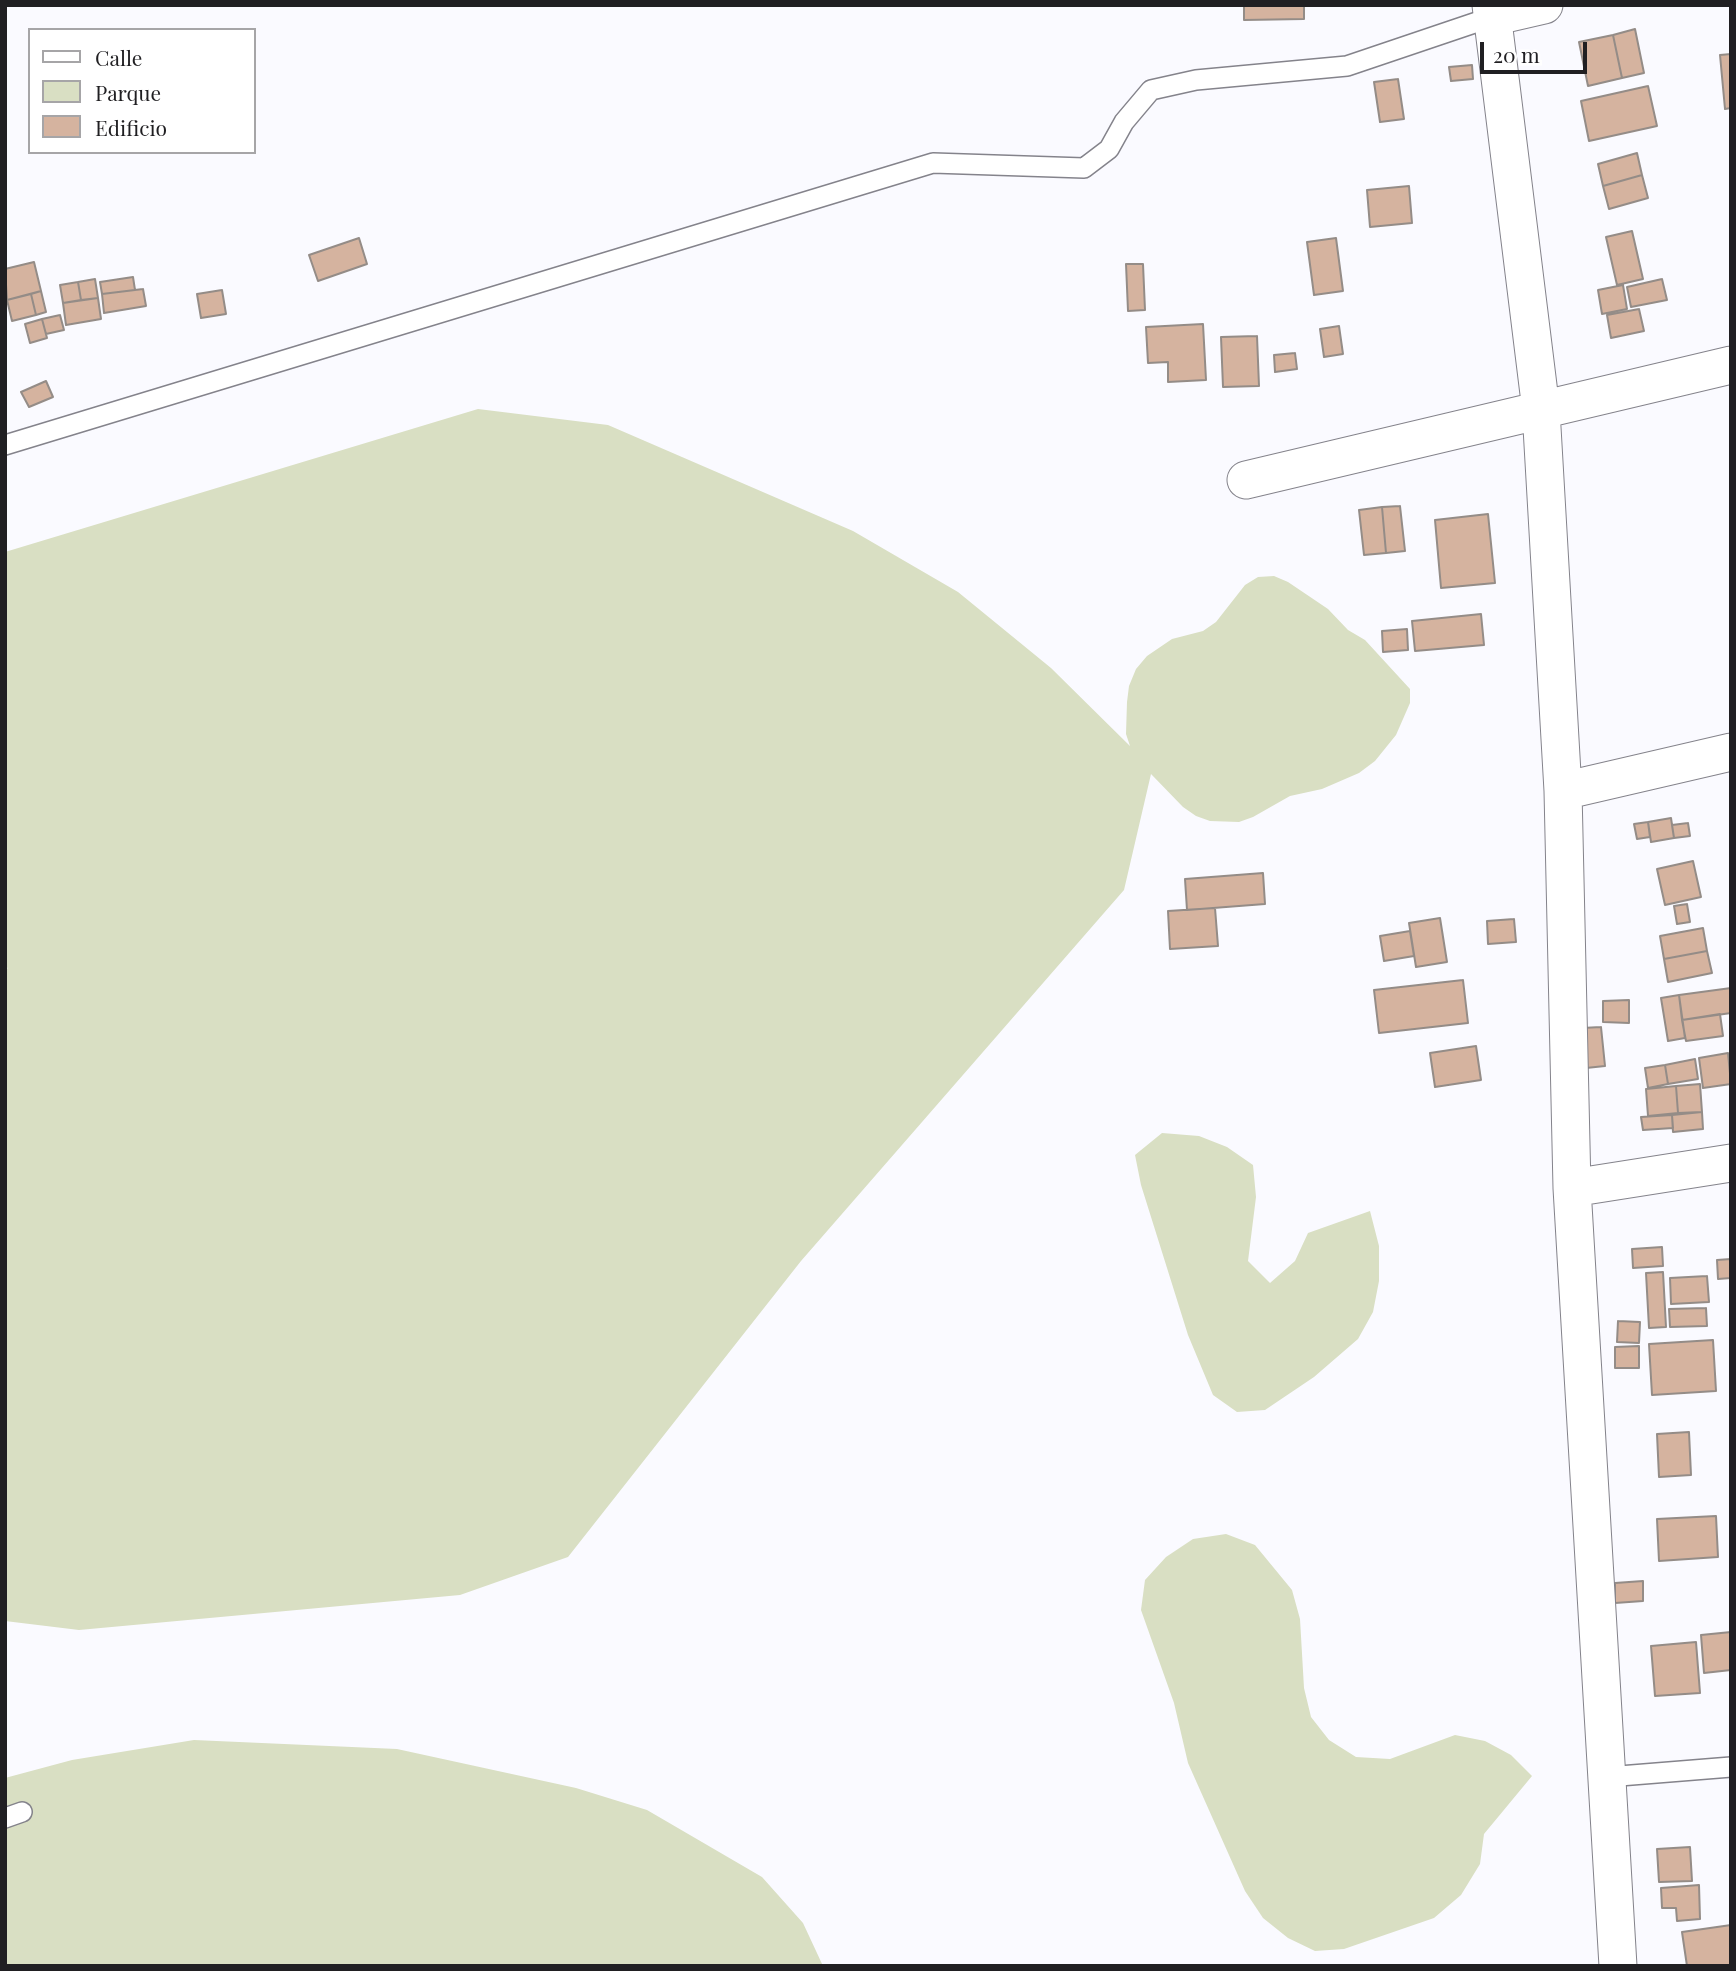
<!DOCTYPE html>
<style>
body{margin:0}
#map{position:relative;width:1736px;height:1971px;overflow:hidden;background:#fafaff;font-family:"Playfair Display",serif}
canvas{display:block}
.frame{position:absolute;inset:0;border:7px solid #201f22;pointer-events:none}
.legend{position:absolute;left:28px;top:28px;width:228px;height:126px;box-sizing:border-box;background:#fff;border:2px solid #a6a5a7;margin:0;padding:9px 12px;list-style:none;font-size:21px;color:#201f22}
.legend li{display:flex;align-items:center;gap:14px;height:35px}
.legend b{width:35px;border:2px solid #a6a5a7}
.scale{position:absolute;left:1480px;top:42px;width:107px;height:32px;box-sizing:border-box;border:4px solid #201f22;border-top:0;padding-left:9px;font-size:21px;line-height:24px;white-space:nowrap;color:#201f22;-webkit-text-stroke:5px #fff;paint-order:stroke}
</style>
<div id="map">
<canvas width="1736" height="1971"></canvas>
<div class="frame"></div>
<ul class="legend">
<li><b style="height:9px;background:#fff"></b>Calle</li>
<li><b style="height:19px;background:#d9dfc3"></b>Parque</li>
<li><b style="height:19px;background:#d5b39f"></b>Edificio</li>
</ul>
<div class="scale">20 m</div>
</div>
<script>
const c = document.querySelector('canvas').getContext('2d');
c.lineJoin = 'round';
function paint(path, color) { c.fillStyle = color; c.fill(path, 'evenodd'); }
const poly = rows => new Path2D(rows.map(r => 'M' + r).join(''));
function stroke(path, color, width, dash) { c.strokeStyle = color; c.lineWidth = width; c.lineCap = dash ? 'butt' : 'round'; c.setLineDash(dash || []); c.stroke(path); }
paint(poly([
 [478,409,608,425,853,531,958,592,1051,668,1130,746,1126,734,1127,702,1129,686,1136,669,1147,656,1172,639,1203,631,1216,622,1245,585,1258,577,1274,576,1288,582,1328,609,1348,630,1365,640,1410,689,1410,703,1396,735,1375,761,1359,773,1322,789,1290,796,1253,817,1239,822,1210,821,1196,816,1183,807,1151,774,1124,890,801,1261,568,1557,460,1595,79,1630,5,1621,5,970,8,968,5,967,5,552],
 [1162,1133,1199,1136,1227,1147,1253,1165,1256,1197,1248,1261,1270,1283,1295,1261,1308,1233,1370,1211,1379,1246,1379,1281,1373,1312,1358,1339,1314,1377,1265,1410,1237,1412,1213,1395,1188,1335,1141,1185,1135,1155],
 [1226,1534,1255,1545,1292,1590,1300,1619,1304,1688,1311,1717,1329,1740,1356,1757,1390,1759,1455,1735,1485,1741,1511,1755,1532,1776,1484,1834,1480,1864,1461,1895,1434,1918,1344,1949,1315,1951,1288,1938,1263,1918,1245,1891,1188,1763,1174,1703,1141,1610,1145,1580,1166,1557,1193,1539],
 [194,1740,397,1749,576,1788,647,1810,762,1877,803,1923,823,1966,5,1966,5,1778,72,1760]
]), '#d9dfc3');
const building = poly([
 [1244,5,1304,5,1304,19,1244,20,1244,5],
 [1635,29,1644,73,1622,78,1613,35,1635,29],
 [1613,35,1622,78,1588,86,1579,42,1613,35],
 [1731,54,1731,108,1725,109,1720,55,1731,54],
 [1472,65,1473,79,1451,81,1449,67,1472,65],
 [1398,79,1404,119,1380,122,1374,82,1398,79],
 [1648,86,1657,126,1589,141,1581,101,1648,86],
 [1637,153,1642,175,1603,186,1598,164,1637,153],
 [1642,175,1648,198,1609,209,1603,186,1642,175],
 [1409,186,1412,223,1370,227,1367,190,1409,186],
 [1632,231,1643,279,1617,285,1606,237,1632,231],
 [359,238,367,264,318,281,309,255,359,238],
 [1336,238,1343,291,1314,295,1307,242,1336,238],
 [34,262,41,291,7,300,5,269,34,262],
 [1126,264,1143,264,1145,310,1128,311,1126,264],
 [133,277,135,290,102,294,100,282,133,277],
 [95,279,98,298,81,300,78,282,95,279],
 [1662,279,1667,300,1631,307,1627,287,1662,279],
 [78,282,81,300,63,303,60,285,78,282],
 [1623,285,1627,309,1602,314,1598,290,1623,285],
 [143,289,146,306,104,313,102,294,143,289],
 [222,290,226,314,201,318,197,294,222,290],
 [41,291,46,312,36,315,31,294,41,291],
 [31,294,36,315,12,321,7,300,31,294],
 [98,298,101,319,66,325,63,303,98,298],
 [1639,309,1644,331,1611,338,1607,315,1639,309],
 [60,315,64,330,46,334,42,319,60,315],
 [42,319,47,338,30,343,25,324,42,319],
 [1203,324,1206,380,1168,382,1168,362,1148,363,1146,327,1203,324],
 [1339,326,1343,354,1324,357,1320,329,1339,326],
 [1257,336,1259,386,1223,387,1221,337,1257,336],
 [1295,353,1297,369,1275,372,1274,355,1295,353],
 [46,381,53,397,29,407,21,392,46,381],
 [1400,506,1405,551,1386,553,1382,507,1400,506],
 [1382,507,1386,553,1364,555,1359,510,1382,507],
 [1488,514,1495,583,1441,588,1435,520,1488,514],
 [1481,614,1484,645,1415,651,1412,621,1481,614],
 [1407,629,1408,650,1383,652,1382,631,1407,629],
 [1671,818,1674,838,1651,842,1648,822,1671,818],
 [1648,822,1650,837,1637,839,1634,824,1648,822],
 [1688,823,1690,836,1674,838,1672,825,1688,823],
 [1693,861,1701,897,1665,905,1657,869,1693,861],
 [1263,873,1265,904,1187,910,1185,879,1263,873],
 [1687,904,1690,922,1677,924,1674,906,1687,904],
 [1215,908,1218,946,1170,949,1168,911,1215,908],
 [1440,918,1447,962,1416,967,1409,923,1440,918],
 [1514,919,1516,942,1488,944,1487,921,1514,919],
 [1703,928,1707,951,1664,959,1660,936,1703,928],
 [1410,931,1414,956,1384,961,1380,936,1410,931],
 [1707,951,1712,973,1668,982,1664,959,1707,951],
 [1463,980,1468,1023,1379,1033,1374,990,1463,980],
 [1731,988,1731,1013,1682,1020,1679,995,1731,988],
 [1679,995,1685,1038,1668,1041,1661,998,1679,995],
 [1629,1000,1629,1023,1603,1022,1603,1001,1629,1000],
 [1720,1014,1723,1036,1686,1041,1682,1020,1720,1014],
 [1601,1027,1605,1066,1586,1068,1582,1028,1601,1027],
 [1476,1046,1481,1080,1435,1087,1430,1053,1476,1046],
 [1728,1053,1731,1084,1703,1088,1699,1058,1728,1053],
 [1695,1059,1698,1079,1668,1084,1665,1065,1695,1059],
 [1665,1065,1668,1084,1648,1088,1645,1068,1665,1065],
 [1700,1084,1702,1112,1678,1113,1676,1086,1700,1084],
 [1676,1086,1678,1113,1648,1116,1646,1089,1676,1086],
 [1702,1112,1703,1129,1673,1132,1672,1115,1702,1112],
 [1672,1115,1673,1128,1643,1130,1641,1117,1672,1115],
 [1662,1247,1663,1266,1633,1268,1632,1249,1662,1247],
 [1731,1259,1731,1278,1718,1279,1717,1260,1731,1259],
 [1663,1272,1666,1327,1649,1328,1646,1273,1663,1272],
 [1707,1276,1709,1302,1671,1304,1670,1278,1707,1276],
 [1706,1308,1707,1326,1670,1327,1669,1309,1706,1308],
 [1618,1321,1640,1322,1639,1343,1617,1342,1618,1321],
 [1713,1340,1716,1391,1652,1395,1649,1344,1713,1340],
 [1639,1346,1639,1368,1615,1368,1615,1347,1639,1346],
 [1689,1432,1691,1475,1659,1477,1657,1434,1689,1432],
 [1716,1516,1718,1557,1659,1561,1657,1519,1716,1516],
 [1643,1581,1643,1601,1615,1603,1615,1583,1643,1581],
 [1731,1632,1731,1670,1704,1673,1701,1635,1731,1632],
 [1696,1642,1700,1693,1655,1696,1651,1646,1696,1642],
 [1690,1847,1692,1881,1659,1882,1657,1849,1690,1847],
 [1699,1885,1700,1919,1677,1921,1676,1908,1662,1908,1661,1888,1699,1885],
 [1731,1925,1731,1966,1687,1966,1682,1932,1731,1925]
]);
paint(building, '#d5b39f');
stroke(building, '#948c87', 2);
const service = poly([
 [5,445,933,163,1084,168,1109,149,1124,122,1151,90,1196,80,1347,66,1492,17],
 [1607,1777,1731,1767],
 [5,1818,22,1812]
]);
const minor = poly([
 [1491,5,1541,410,1563,791,1572,1188,1618,1966],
 [1492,17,1544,5],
 [1246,480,1731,365],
 [1563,791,1731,752],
 [1572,1188,1731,1163]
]);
stroke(service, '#84838b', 22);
stroke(minor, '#84838b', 39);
stroke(service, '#fff', 19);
stroke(minor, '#fff', 37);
</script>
